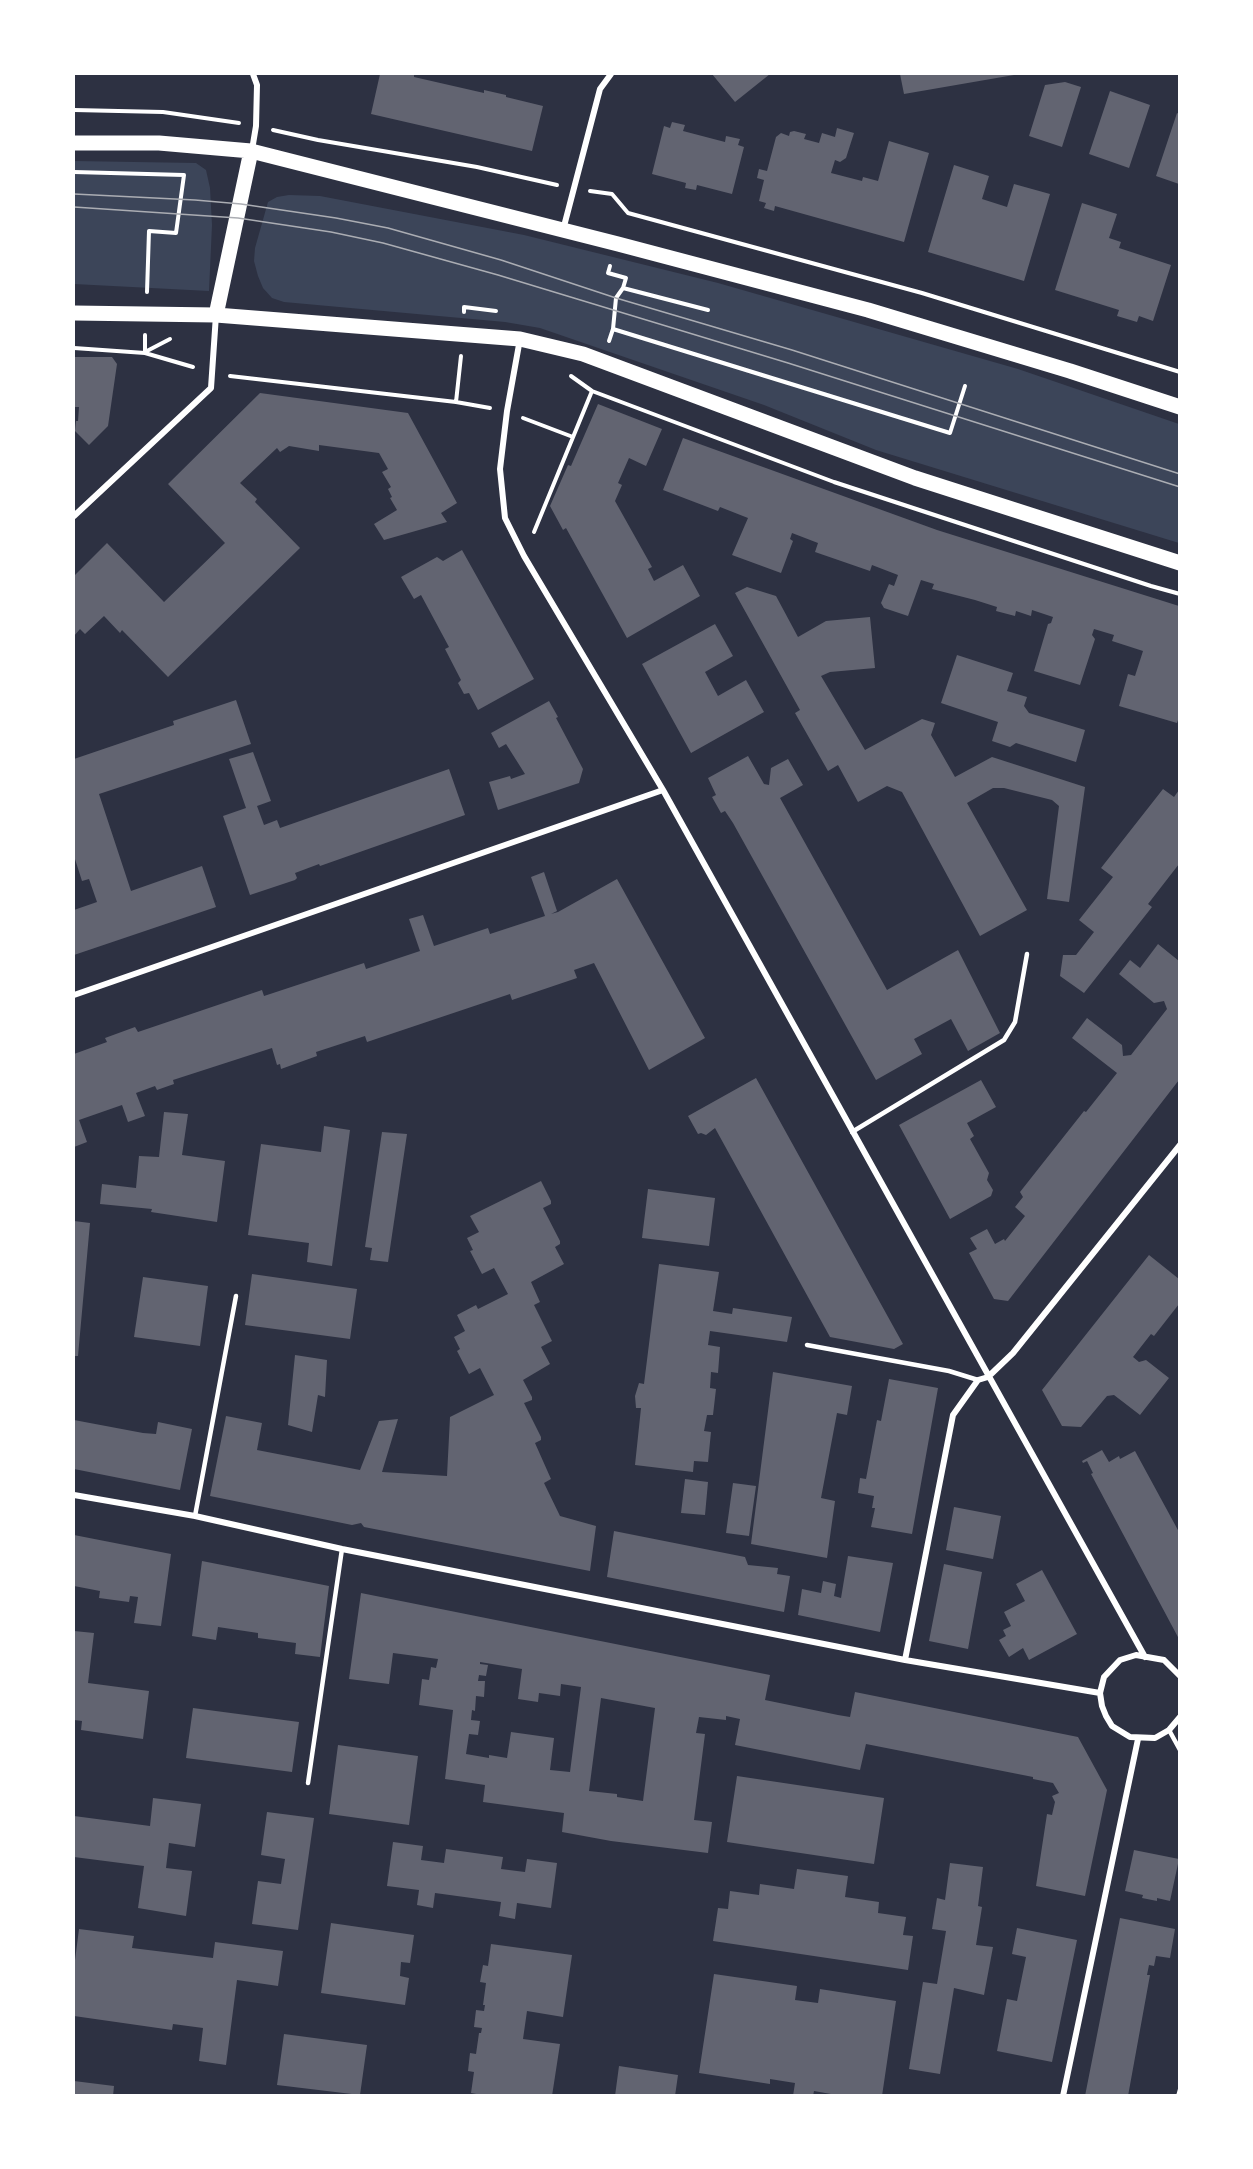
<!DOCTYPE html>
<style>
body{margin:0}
#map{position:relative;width:1253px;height:2169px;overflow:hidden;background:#2d3142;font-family:"Open Sans",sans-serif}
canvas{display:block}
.frame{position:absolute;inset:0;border:75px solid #fff;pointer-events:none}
</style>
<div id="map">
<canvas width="1253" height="2169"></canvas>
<div class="frame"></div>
</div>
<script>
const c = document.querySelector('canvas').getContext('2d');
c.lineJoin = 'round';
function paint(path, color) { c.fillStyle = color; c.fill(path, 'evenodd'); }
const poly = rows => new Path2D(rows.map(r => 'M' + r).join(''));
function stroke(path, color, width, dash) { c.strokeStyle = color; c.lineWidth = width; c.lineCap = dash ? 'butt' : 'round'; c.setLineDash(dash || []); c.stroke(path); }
paint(poly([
 [74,161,196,163,206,170,210,188,212,225,209,291,74,284],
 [289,195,320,196,524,235,718,283,1018,369,1179,424,1179,543,876,450,764,405,540,328,505,322,284,302,272,298,263,288,258,276,254,261,255,248,268,202,277,197]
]), '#3c4559');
paint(poly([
 [380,74,414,74,414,77,484,93,484,90,506,95,506,97,543,106,532,151,371,114],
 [712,74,770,74,735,102],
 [900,74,1014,74,1014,75,904,94],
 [1065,82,1081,87,1062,147,1029,136,1045,85],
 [1110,91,1150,105,1129,168,1089,154],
 [1177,113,1179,114,1179,184,1156,176],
 [672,122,685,125,683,131,725,142,726,136,740,139,738,145,744,147,732,194,697,185,696,190,685,188,686,183,652,174,664,126,670,128],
 [837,128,854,133,846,158,840,162,835,160,831,173,862,181,863,177,878,181,889,141,929,153,904,242,775,206,774,211,764,208,766,203,759,201,764,180,757,178,759,169,767,171,776,137,781,133,789,136,790,132,794,131,806,134,804,139,819,143,822,133,835,137],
 [954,165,989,176,982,199,1007,207,1014,184,1050,194,1024,281,928,252],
 [1082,203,1117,214,1109,238,1121,242,1119,248,1171,265,1153,321,1139,316,1137,322,1117,316,1119,310,1055,290],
 [74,357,112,357,117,364,108,426,89,445,75,431,76,421,78,421,79,407,74,407],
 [260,393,408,413,457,503,441,513,447,522,384,540,374,524,397,510,390,498,392,497,388,489,391,487,382,472,388,469,379,453,319,445,319,451,289,446,280,452,277,448,240,483,257,499,255,502,300,548,168,677,122,630,120,633,104,616,85,634,80,629,74,636,74,576,107,543,164,602,225,543,168,484],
 [598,404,662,429,646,466,629,458,618,483,622,485,615,501,652,567,648,569,654,581,683,565,700,596,627,638,566,528,563,530,550,506,568,465,571,466],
 [683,438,937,530,1179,606,1179,717,1177,723,1119,706,1128,674,1135,676,1143,651,1112,641,1114,635,1094,629,1092,635,1095,639,1080,685,1034,671,1048,624,1051,623,1053,617,1032,610,1031,616,1016,611,1015,616,996,611,997,607,975,600,932,589,934,584,921,580,908,616,884,608,881,603,889,584,894,586,898,575,872,565,870,571,815,552,818,543,792,533,790,539,793,541,781,573,732,555,748,518,720,507,718,511,663,490],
 [462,550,534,679,478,710,469,693,464,694,458,683,461,680,445,649,449,647,421,595,414,599,401,577,437,557,443,561],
 [747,587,776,596,798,637,826,621,870,617,875,668,830,672,821,676,865,750,922,719,935,723,931,735,955,777,992,757,1085,787,1069,902,1047,899,1059,806,1052,800,1004,788,993,788,967,803,1027,910,980,936,902,792,887,786,858,802,838,765,828,771,795,713,800,710,735,593],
 [715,624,733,656,705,672,718,696,746,680,764,712,691,753,642,664],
 [957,655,1013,673,1007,691,1027,697,1024,706,1029,713,1085,730,1076,762,1016,743,1010,747,992,741,998,722,941,703],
 [236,700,251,744,99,794,131,891,202,866,216,907,74,955,74,910,97,902,89,879,82,881,74,856,74,759,174,725,173,721],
 [549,701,558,717,556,718,583,769,579,783,498,810,489,782,510,776,511,779,525,774,506,744,499,748,491,733],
 [253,752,271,801,257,806,264,825,277,820,280,828,449,769,465,815,320,866,319,864,295,873,297,878,295,880,250,895,223,816,246,808,229,759],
 [748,756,764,784,769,785,771,768,788,759,803,785,780,798,887,990,958,950,1000,1033,968,1051,951,1019,914,1039,922,1054,876,1080,733,823,725,811,721,813,712,797,716,795,708,778],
 [1163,789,1174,797,1179,790,1179,864,1148,904,1152,907,1084,993,1060,976,1063,955,1076,955,1094,932,1079,920,1113,877,1101,868],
 [544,872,557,911,551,914,558,912,617,879,705,1038,649,1070,594,963,574,970,577,978,512,1000,510,994,367,1042,365,1036,316,1052,317,1056,281,1069,280,1064,277,1065,272,1048,173,1080,174,1084,157,1090,155,1086,136,1093,145,1116,128,1122,122,1105,79,1120,87,1142,74,1147,74,1054,107,1042,105,1038,135,1027,138,1032,262,990,264,996,364,963,366,969,420,951,409,919,423,915,434,946,488,928,490,934,545,916,531,877],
 [1158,944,1179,961,1179,1080,1008,1301,994,1299,969,1253,977,1249,970,1238,987,1229,995,1244,1004,1239,1005,1241,1025,1216,1015,1207,1023,1197,1020,1192,1084,1111,1086,1112,1117,1073,1072,1038,1087,1018,1122,1045,1123,1056,1131,1055,1167,1009,1164,1001,1154,1003,1119,974,1130,960,1140,968],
 [756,1078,903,1344,894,1349,830,1337,715,1128,706,1135,701,1133,698,1134,688,1116],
 [981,1080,996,1107,967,1123,974,1136,970,1139,989,1173,987,1180,993,1190,991,1196,950,1219,899,1125],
 [164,1112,188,1114,182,1155,225,1161,217,1222,151,1212,152,1209,100,1204,102,1184,136,1188,139,1156,159,1157],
 [324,1126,350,1130,332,1266,307,1262,309,1243,248,1235,261,1144,321,1152],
 [382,1132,407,1134,388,1262,370,1260,372,1248,365,1247],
 [541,1181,551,1201,551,1204,543,1208,560,1241,560,1244,555,1247,564,1264,531,1282,540,1302,534,1305,552,1341,541,1347,550,1364,523,1380,532,1397,532,1400,524,1403,541,1437,541,1440,535,1443,551,1479,544,1483,560,1516,596,1526,590,1571,364,1527,361,1523,352,1525,210,1496,226,1416,262,1423,257,1450,360,1470,379,1421,398,1419,382,1472,447,1476,450,1417,494,1395,480,1368,469,1374,457,1351,460,1349,454,1337,465,1331,457,1315,476,1305,478,1309,508,1294,494,1268,482,1274,470,1251,473,1250,467,1238,479,1232,470,1216],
 [648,1189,715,1198,709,1246,642,1238],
 [74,1221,90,1223,78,1356,74,1356],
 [1149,1255,1179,1279,1179,1304,1154,1336,1151,1334,1133,1357,1139,1362,1146,1360,1169,1378,1140,1415,1114,1395,1107,1396,1081,1427,1062,1426,1042,1390],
 [659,1264,719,1272,713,1311,732,1314,733,1308,792,1317,787,1342,710,1331,708,1345,720,1347,718,1373,711,1372,710,1388,716,1389,713,1415,707,1415,704,1431,711,1432,708,1462,694,1461,693,1472,635,1465,641,1408,636,1408,635,1396,639,1383,644,1384],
 [252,1274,357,1289,350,1339,245,1325],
 [143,1277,208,1286,200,1346,134,1337],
 [295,1355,327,1360,325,1397,318,1395,312,1432,288,1425],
 [773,1372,852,1386,847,1415,837,1413,821,1498,835,1501,827,1558,751,1544],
 [889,1379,938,1388,912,1534,871,1527,875,1508,872,1508,874,1496,858,1493,860,1478,866,1479,877,1420,881,1421],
 [74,1420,143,1433,156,1434,158,1422,192,1429,180,1490,74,1469],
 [1102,1450,1109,1462,1119,1456,1120,1459,1135,1451,1179,1532,1179,1639,1091,1474,1093,1473,1087,1461,1083,1463,1082,1461],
 [685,1479,708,1482,705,1515,681,1513],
 [733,1483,756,1486,749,1536,726,1533],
 [954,1507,1001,1516,993,1559,946,1550],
 [614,1531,745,1557,748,1565,778,1568,777,1574,790,1576,784,1612,607,1577],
 [74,1535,171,1554,161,1626,134,1623,138,1597,130,1596,129,1602,99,1598,100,1591,74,1586],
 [848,1556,893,1563,880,1632,798,1615,802,1589,821,1593,823,1581,836,1584,834,1596,841,1598],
 [202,1561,329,1586,320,1657,295,1654,296,1643,258,1638,258,1633,218,1627,216,1640,192,1636],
 [944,1564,982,1572,968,1649,929,1641],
 [1042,1570,1077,1634,1029,1660,1023,1648,1009,1657,999,1640,1006,1636,1003,1630,1011,1626,1004,1612,1025,1601,1016,1584],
 [361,1593,770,1675,765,1700,838,1715,850,1717,855,1692,1078,1737,1107,1790,1085,1896,1036,1886,1047,1814,1052,1815,1055,1802,1052,1796,1059,1793,1053,1783,1033,1779,1033,1777,866,1744,860,1770,735,1745,740,1719,726,1716,726,1720,699,1717,696,1733,705,1734,694,1820,712,1822,708,1853,611,1841,562,1832,564,1813,483,1802,485,1785,445,1779,453,1710,419,1705,422,1679,429,1680,431,1667,436,1668,438,1659,393,1653,389,1684,349,1679],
 [480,1662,522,1669,518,1699,538,1702,539,1693,560,1696,561,1684,581,1687,570,1772,550,1770,554,1738,511,1732,507,1758,489,1755,489,1758,466,1754,469,1734,478,1735,480,1721,471,1720,472,1710,475,1711,476,1696,484,1697,485,1681,478,1681,479,1675,486,1676,488,1665,480,1664],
 [601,1698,655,1708,643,1801,617,1797,617,1794,589,1791],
 [74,1631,94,1633,88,1683,149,1691,143,1739,81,1730,82,1721,74,1720],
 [193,1708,299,1722,292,1772,186,1758],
 [338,1745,418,1756,409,1825,329,1814],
 [737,1776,884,1798,874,1864,727,1842],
 [153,1798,201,1804,195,1847,169,1843,166,1868,192,1871,186,1916,138,1908,144,1866,74,1857,74,1816,150,1826],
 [267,1812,314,1818,298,1930,252,1924,258,1881,281,1884,285,1859,261,1855],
 [393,1842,423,1846,421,1860,444,1863,446,1849,503,1857,501,1869,525,1872,527,1859,557,1863,551,1908,517,1903,515,1919,499,1916,501,1902,435,1893,433,1908,417,1905,419,1890,387,1886],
 [1134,1850,1179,1859,1170,1901,1157,1898,1157,1901,1142,1898,1143,1895,1125,1891],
 [950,1863,983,1867,978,1906,982,1907,976,1945,993,1947,984,1995,954,1988,940,2074,909,2069,923,1982,937,1984,946,1931,932,1929,937,1898,945,1900],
 [797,1869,848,1876,845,1897,879,1902,878,1913,906,1917,903,1935,913,1936,908,1970,713,1941,718,1908,728,1909,730,1891,759,1895,760,1884,794,1889],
 [1120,1918,1175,1929,1170,1958,1156,1956,1154,1966,1149,1965,1147,1975,1150,1975,1128,2096,1085,2096],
 [331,1923,414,1935,410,1963,401,1962,400,1976,409,1978,405,2005,321,1993],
 [1017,1928,1077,1940,1052,2062,997,2051,1007,1999,1017,2001,1026,1957,1012,1954],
 [79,1929,134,1936,132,1948,213,1958,215,1942,283,1951,278,1986,237,1980,226,2065,199,2061,203,2028,173,2024,172,2030,74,2016,74,1968],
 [491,1944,572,1955,563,2017,527,2011,523,2039,560,2044,552,2096,487,2096,471,2093,474,2072,468,2071,470,2053,476,2054,479,2033,481,2033,482,2028,474,2027,476,2010,484,2011,485,2005,483,2005,486,1983,480,1982,483,1965,488,1966],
 [714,1974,797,1986,795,2000,818,2003,820,1989,896,2001,882,2096,842,2096,814,2091,813,2096,793,2096,795,2083,770,2079,770,2084,699,2073],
 [284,2034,367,2045,360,2095,277,2085],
 [619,2066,678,2075,675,2096,615,2096],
 [74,2081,114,2086,113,2096,74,2096]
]), '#626471');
stroke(poly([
 [74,110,163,112,239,123],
 [273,130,318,140,477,167,557,185],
 [74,172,184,175,176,233,149,231,147,292],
 [590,191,612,194,628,213,922,293,1180,372],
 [623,288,708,310],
 [464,312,464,307,496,311],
 [613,329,950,433,965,386],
 [609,341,613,329,616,298,623,288,626,278,608,273,610,266],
 [74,348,145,353,193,367],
 [145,352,170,339],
 [145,353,145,335],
 [230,376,456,402,490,408],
 [571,376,592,391,834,482,1151,586,1180,594],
 [456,402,461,356],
 [523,418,573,437],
 [534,532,592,391],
 [1178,2096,1180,2089]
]), '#fff', 4);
stroke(poly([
 [852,1132,1004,1040,1015,1022,1027,954],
 [807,1345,949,1371,978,1380],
 [195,1516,236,1296],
 [1169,1730,1180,1750],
 [308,1783,342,1549]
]), '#fff', 4.5);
stroke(poly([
 [252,150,256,126,257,85,253,74],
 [563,230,600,89,611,74],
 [520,339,507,411,500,469,505,518,524,556,663,790,1145,1657],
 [74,516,211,388,216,315],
 [74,995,663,790],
 [74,1495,195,1516,342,1549,905,1660,1100,1693],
 [905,1660,953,1415,978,1380,988,1377,1013,1353,1180,1145],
 [1180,1676,1164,1660,1136,1655,1120,1660,1104,1677,1100,1693,1102,1706,1106,1716,1112,1726,1130,1737,1155,1738,1169,1730,1180,1717],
 [1063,2096,1138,1739]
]), '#fff', 6);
stroke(poly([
 [74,143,159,143,251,151,618,244,868,310,1070,371,1180,407],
 [74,313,216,315,520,339,583,354,915,478,1180,563],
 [216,315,251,151]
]), '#fff', 15);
stroke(poly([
 [74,194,195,200,241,204,336,218,388,228,501,260,616,298,792,350,1180,474],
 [74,207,238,218,331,232,383,243,498,275,788,363,1180,487]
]), '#abadb3', 1.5);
</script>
